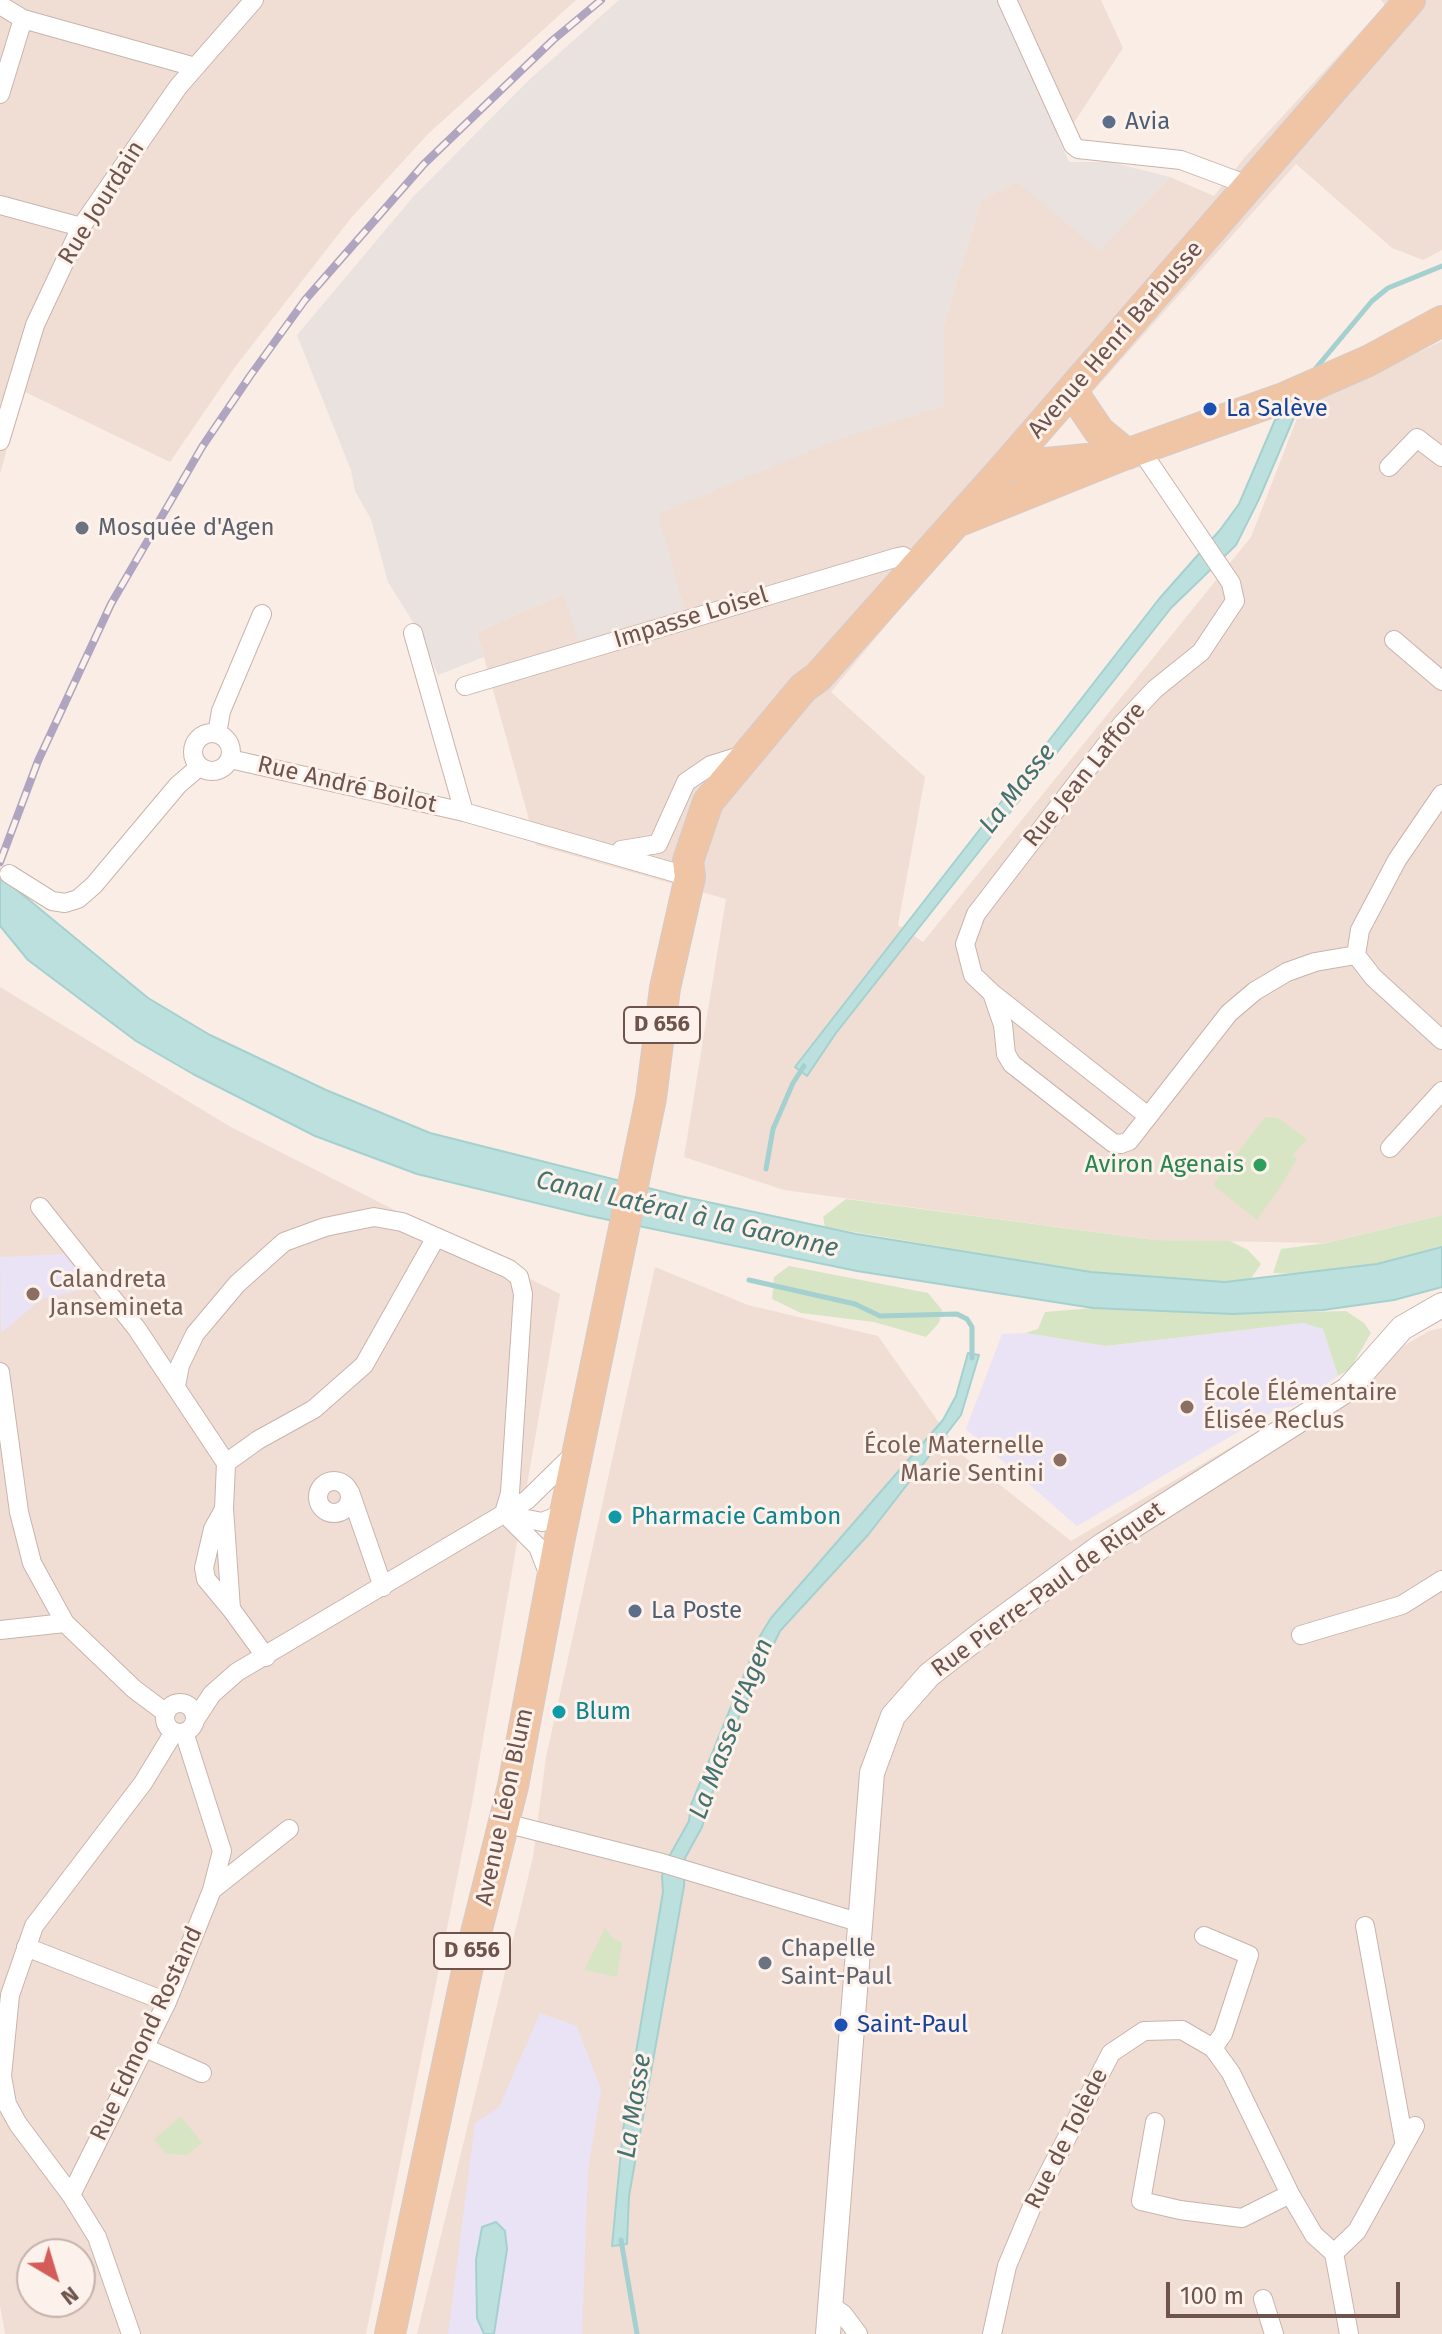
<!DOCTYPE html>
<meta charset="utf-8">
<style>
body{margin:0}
#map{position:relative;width:1442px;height:2334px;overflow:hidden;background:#f9ede5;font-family:"Fira Sans",sans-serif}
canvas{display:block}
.north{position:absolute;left:16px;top:2238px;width:80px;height:80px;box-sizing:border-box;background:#fcf2eb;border:2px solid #c4b2ac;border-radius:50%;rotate:142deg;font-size:22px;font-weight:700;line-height:32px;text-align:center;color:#6f534d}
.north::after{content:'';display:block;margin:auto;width:28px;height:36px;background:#d45c59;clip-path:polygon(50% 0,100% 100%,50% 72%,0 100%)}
.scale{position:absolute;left:1166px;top:2282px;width:234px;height:36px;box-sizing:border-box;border:4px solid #6f534d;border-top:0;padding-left:10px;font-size:24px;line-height:28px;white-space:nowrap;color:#6f534d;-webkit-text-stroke:6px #fcf2eb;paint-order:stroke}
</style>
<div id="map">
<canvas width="1442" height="2334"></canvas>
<div class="north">N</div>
<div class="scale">100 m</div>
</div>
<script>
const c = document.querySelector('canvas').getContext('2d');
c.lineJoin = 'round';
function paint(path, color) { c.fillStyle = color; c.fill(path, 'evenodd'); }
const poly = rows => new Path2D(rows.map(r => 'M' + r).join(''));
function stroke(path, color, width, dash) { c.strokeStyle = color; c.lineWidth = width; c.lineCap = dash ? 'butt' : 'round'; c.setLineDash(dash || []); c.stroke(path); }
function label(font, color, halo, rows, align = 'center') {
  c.font = font + ' "Fira Sans",sans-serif'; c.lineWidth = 6; c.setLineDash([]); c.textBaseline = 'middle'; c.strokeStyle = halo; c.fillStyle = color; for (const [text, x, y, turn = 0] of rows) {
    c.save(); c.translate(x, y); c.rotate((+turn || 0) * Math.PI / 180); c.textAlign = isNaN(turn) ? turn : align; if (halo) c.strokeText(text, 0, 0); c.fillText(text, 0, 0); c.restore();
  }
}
paint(poly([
 [0,0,576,0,428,134,351,218,235,367,170,462,23,391,0,474],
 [996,0,1101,0,1123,48,1073,124,1057,137],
 [1381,0,1442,0,1442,250,1423,260,1392,248,1296,164,913,593,831,692,925,777,898,925,923,942,1251,537,1301,408,1442,341,1442,1215,1325,1243,1155,1240,784,1190,684,1157,726,899,536,845,477,632,563,594,684,609,657,514,842,437,944,406,944,324,981,200,1018,182,1099,250,1170,177,1214,196,1245,157,1385,5],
 [0,987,229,1126,560,1294,472,1803,366,2334,5,2334,0,2305],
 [32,2254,80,2254,80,2302,32,2302],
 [655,1267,748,1305,878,1336,961,1454,1071,1541,1429,1331,1442,1328,1442,2334,417,2334,533,1857,546,1757]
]), '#f0ded4');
paint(poly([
 [619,0,996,0,1069,162,1110,162,1170,177,1099,251,1018,183,981,200,944,324,944,406,842,438,658,514,684,609,578,641,563,594,477,632,484,657,438,675,420,633,388,582,371,519,355,491,351,470,297,335,414,196,529,80]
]), '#e9e2df');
paint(poly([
 [64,1254,89,1288,42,1299,1,1333,0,1257],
 [1303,1323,1323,1329,1338,1376,1294,1406,1279,1408,1077,1526,966,1429,1002,1334,1026,1333,1106,1346],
 [540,2013,577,2026,601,2090,588,2171,582,2334,448,2334,475,2123,499,2107]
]), '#eae2f5');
paint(poly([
 [1265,1117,1278,1118,1307,1139,1293,1155,1297,1159,1281,1186,1257,1220,1213,1185],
 [846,1199,1155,1240,1230,1241,1248,1250,1261,1264,1250,1280,1225,1282,1091,1272,825,1227,823,1217],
 [1442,1215,1442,1246,1374,1265,1315,1274,1273,1273,1281,1249,1326,1243],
 [789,1266,928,1293,942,1310,939,1323,926,1337,874,1322,801,1313,772,1299,774,1277],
 [1093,1308,1237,1314,1346,1311,1364,1323,1371,1333,1350,1369,1338,1376,1323,1329,1303,1323,1106,1346,1026,1333,1038,1329,1045,1312],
 [605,1928,614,1939,622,1942,617,1977,584,1970],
 [181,2116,202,2143,187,2155,166,2154,154,2139]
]), '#d8e5c5');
const water = poly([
 [1298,408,1259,499,1236,545,1171,608,836,1033,807,1076,795,1067,1159,599,1220,530,1239,504,1275,420,1298,408],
 [0,876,148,998,210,1035,326,1090,430,1133,680,1196,856,1234,1091,1272,1225,1282,1377,1264,1442,1247,1442,1287,1394,1300,1323,1310,1233,1314,1093,1308,857,1271,590,1216,417,1174,315,1136,193,1074,136,1041,28,960,0,926,0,876],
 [968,1353,979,1355,961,1415,868,1535,780,1631,730,1735,702,1827,685,1858,684,1886,629,2196,627,2244,612,2246,623,2130,663,1892,662,1876,670,1855,689,1821,691,1805,760,1636,771,1618,943,1420,956,1396,968,1353],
 [496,2222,505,2231,507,2249,494,2334,484,2334,477,2318,476,2260,482,2227,496,2222]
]);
paint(water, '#bce0de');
stroke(water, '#a4d1cf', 2);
stroke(poly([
 [1316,368,1372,301,1388,288,1442,266],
 [766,1169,773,1129,793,1083,804,1066],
 [749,1280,855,1304,880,1316,957,1314,967,1319,972,1327,972,1358],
 [621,2240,637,2334]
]), '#a4d1cf', 5);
const minor = poly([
 [1007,0,1073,145,1078,149,1181,160,1248,185],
 [0,5,23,19,195,67],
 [0,94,23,19],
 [0,205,81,227],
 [0,441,35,325,81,227,178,87,254,0],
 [1140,449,1231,583,1235,601,1201,652,1155,689,1122,724,976,914,965,944,973,975,992,993,1148,1116],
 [1389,467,1417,438,1442,457],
 [413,633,464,812,690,877],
 [1394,640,1442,681],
 [465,686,898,557,903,556,915,566],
 '193 752a19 19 0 1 1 38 0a19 19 0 1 1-38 0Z',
 [217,734,221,711,262,614],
 [230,759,464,812],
 [621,850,658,844,686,782,711,765,743,755],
 [9,874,52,901,65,903,78,899,94,885,178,785,199,767],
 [1356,955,1360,930,1397,860,1442,794],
 [1356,955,1373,977,1442,1040],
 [992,993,1003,1025,1006,1054,1012,1064,1113,1143,1121,1144,1129,1141,1229,1013,1255,991,1287,972,1315,962,1356,955],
 [1390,1148,1442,1091],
 [40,1207,137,1329,226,1463],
 [0,1372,19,1512,32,1563,65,1623],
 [176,1386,180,1365,195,1334,237,1284,284,1242,325,1227,374,1217,402,1222,509,1269,519,1277,523,1294,510,1493,504,1513],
 '318 1497a16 16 0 1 1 32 0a16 16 0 1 1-32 0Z',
 [350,1492,383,1587],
 [224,1509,213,1529,204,1568,206,1579,231,1609],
 [504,1513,538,1547,550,1578],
 [507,1515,542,1522,565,1513],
 [0,1630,65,1623,134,1689,166,1713],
 [1301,1635,1402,1605,1442,1580],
 [266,1657,231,1609,224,1509,226,1463,258,1440,314,1409,364,1365,435,1239],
 '165 1718a15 15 0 1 1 30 0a15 15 0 1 1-30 0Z',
 [195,1720,212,1694,237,1672,527,1500,575,1453],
 [505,1823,662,1863,858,1922],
 [212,1890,289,1829],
 [1365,1926,1404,2141],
 [1204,1936,1249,1955,1223,2034,1213,2048],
 [26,1947,167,2002],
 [143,2047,202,2073],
 [1155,2122,1141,2201,1180,2210,1242,2218,1290,2194],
 [71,2195,167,2002,212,1890,222,1851,184,1732],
 [1334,2253,1357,2231,1415,2126],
 [1334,2253,1349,2334],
 [1263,2299,1274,2334],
 [830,2305,843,2314,858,2334],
 [131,2334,97,2237,71,2195,18,2124,7,2104,2,2076,10,1995,34,1926,143,1783,174,1732],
 [992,2334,1007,2266,1036,2197,1111,2053,1144,2031,1182,2030,1213,2048,1231,2073,1290,2194,1314,2235,1334,2253]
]);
const tertiary = poly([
 [828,2334,872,1773,893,1716,929,1675,984,1632,1103,1545,1348,1389,1402,1328,1442,1305]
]);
const primary = poly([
 [1072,391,1099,431,1127,454],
 [1005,467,1087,459],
 [962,520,1121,456,1286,397,1368,361,1442,321],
 [390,2334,470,1957,513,1786,558,1547,651,1098,665,988,690,877,688,861,708,802,803,688,818,677,1005,467,1410,0]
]);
stroke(minor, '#c9b4ad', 20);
stroke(tertiary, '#c9b4ad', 26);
stroke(primary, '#d4cbca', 32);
stroke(minor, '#fff', 18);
stroke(tertiary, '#fff', 24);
stroke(primary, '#f0c5a5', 30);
const rail = poly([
 [0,862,38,761,111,604,202,447,250,376,305,300,424,164,553,40,601,0]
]);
stroke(rail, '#afa5c1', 8);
stroke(rail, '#fcf2eb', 5, [15]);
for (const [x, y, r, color] of [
 [1109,122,8,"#5c6f8a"],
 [1210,409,8,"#1a4fb4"],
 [82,528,8,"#6b7280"],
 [1260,1165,8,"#2e9e5b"],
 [33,1294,8,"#8d6e63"],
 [1187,1407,8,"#8d6e63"],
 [1060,1460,8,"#8d6e63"],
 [615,1517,8,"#0f9aa8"],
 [635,1611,8,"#5c6f8a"],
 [559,1712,8,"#0f9aa8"],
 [765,1963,8,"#6b7280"],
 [841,2025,8,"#1a4fb4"]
]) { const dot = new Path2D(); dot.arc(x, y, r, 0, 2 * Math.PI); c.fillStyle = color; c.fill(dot); stroke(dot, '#fcf2eb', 3); }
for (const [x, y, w] of [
 [662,1025,76],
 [472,1951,76]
]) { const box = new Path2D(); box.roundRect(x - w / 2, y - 18, w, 36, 6); c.fillStyle = '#fcf2eb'; c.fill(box); stroke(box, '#6f534d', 2); }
label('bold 22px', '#6f534d', null, [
 ["D 656",662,1025],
 ["D 656",472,1951]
]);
label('24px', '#4e5e75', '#fcf2eb', [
 ["Avia",1125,122],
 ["La Poste",651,1611]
], 'left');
label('24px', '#6f534d', '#fcf2eb', [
 ["Rue Jourdain",102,203,-58],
 ["Avenue Henri Barbusse",1116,340,-49],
 ["Impasse Loisel",691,618,-17],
 ["Rue Jean Laffore",1085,775,-51],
 ["Rue André Boilot",347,785,13],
 ["Rue Pierre-Paul de Riquet",1048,1590,-36],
 ["Avenue Léon Blum",505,1807,-78],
 ["Rue Edmond Rostand",147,2034,-65],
 ["Rue de Tolède",1067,2139,-63]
]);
label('24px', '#164399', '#fcf2eb', [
 ["La Salève",1226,409],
 ["Saint-Paul",857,2025]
], 'left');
label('24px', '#5b616d', '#fcf2eb', [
 ["Mosquée d'Agen",98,528],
 ["Chapelle",781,1949],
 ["Saint-Paul",781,1977]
], 'left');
label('24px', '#27864d', '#fcf2eb', [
 ["Aviron Agenais",1244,1165]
], 'right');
label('24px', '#785e54', '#fcf2eb', [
 ["Calandreta",49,1280],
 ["Jansemineta",49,1308],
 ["École Élémentaire",1203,1393],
 ["Élisée Reclus",1203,1421],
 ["École Maternelle",1044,1446,"right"],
 ["Marie Sentini",1044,1474,"right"]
], 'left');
label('24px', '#0d838f', '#fcf2eb', [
 ["Pharmacie Cambon",631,1517],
 ["Blum",575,1712]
], 'left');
label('italic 26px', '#437271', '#fcf2eb', [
 ["La Masse",1018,789,-52],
 ["Canal Latéral à la Garonne",687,1215,13],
 ["La Masse d'Agen",732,1729,-69],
 ["La Masse",635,2106,-81]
]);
</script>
